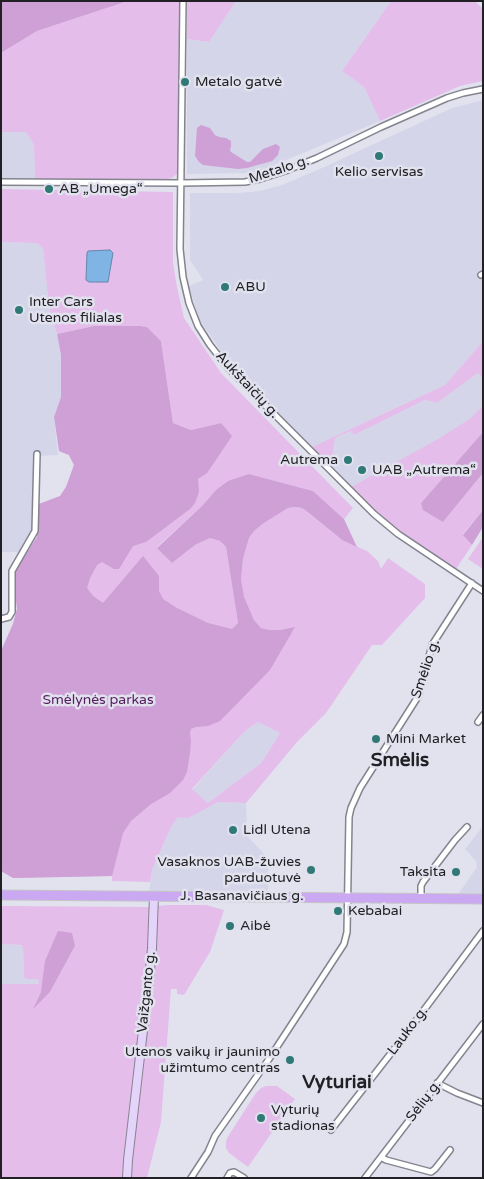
<!DOCTYPE html>
<meta charset="utf-8">
<style>
body{margin:0}
#map{position:relative;width:484px;height:1179px;overflow:hidden;background:#e2e2ef;font-family:"Varela Round",sans-serif}
canvas{display:block}
.frame{position:absolute;inset:0;border:2px solid #212125;pointer-events:none}
</style>
<div id="map">
<canvas width="484" height="1179"></canvas>
<div class="frame"></div>
</div>
<script>
const c = document.querySelector('canvas').getContext('2d');
c.lineJoin = 'round';
function paint(path, color) { c.fillStyle = color; c.fill(path, 'evenodd'); }
const poly = rows => new Path2D(rows.map(r => 'M' + r).join(''));
function stroke(path, color, width, dash) { c.strokeStyle = color; c.lineWidth = width; c.lineCap = dash ? 'butt' : 'round'; c.setLineDash(dash || []); c.stroke(path); }
function label(font, color, halo, rows, align = 'center') {
  c.font = font + ' "Varela Round",sans-serif'; c.lineWidth = 5; c.setLineDash([]); c.textBaseline = 'middle'; c.strokeStyle = halo; c.fillStyle = color; for (const [text, x, y, turn = 0] of rows) {
    c.save(); c.translate(x, y); c.rotate((+turn || 0) * Math.PI / 180); c.textAlign = isNaN(turn) ? turn : align; if (halo) c.strokeText(text, 0, 0); c.fillText(text, 0, 0); c.restore();
  }
}
paint(poly([
 [236,1,391,1,342,71,364,87,380,121,255,173,187,174,187,39,209,42],
 [483,100,483,341,445,385,312,447,245,381,219,348,199,319,189,286,203,280,190,260,190,193,239,193,259,191,282,185,322,168,452,108],
 [1,132,26,132,34,145,35,180,1,180],
 [1,242,35,243,39,244,43,249,49,308,57,334,61,355,61,397,54,417,58,455,40,456,36,535,26,552,1,552],
 [478,373,483,378,483,405,471,418,440,439,351,487,325,461,332,457,335,438,352,431,354,435,425,400,437,403],
 [258,722,280,733,275,741,261,763,208,803,192,790,244,732],
 [218,802,246,803,247,836,268,858,268,892,149,892,152,870,171,827,178,817,206,808],
 [483,826,483,895,457,896,477,867,476,861,465,849],
 [1,944,20,945,23,949,24,977,26,979,38,979,39,984,1,984]
]), '#d4d5e9');
paint(poly([
 [128,1,179,1,178,170,177,174,172,178,168,179,35,180,34,145,26,132,1,132,1,53,37,31],
 [187,1,236,1,209,42,187,39],
 [391,1,475,1,483,9,483,81,460,86,380,121,364,87,342,71],
 [1,189,173,192,173,263,177,287,184,318,221,373,353,508,344,519,313,491,249,474,216,490,202,506,157,547,172,563,195,545,210,538,220,541,226,547,238,623,232,630,270,669,294,628,280,630,269,631,261,628,254,620,243,597,241,579,243,559,249,538,254,531,264,523,288,508,295,507,302,508,342,540,367,551,378,561,381,569,388,558,425,584,425,598,382,645,372,645,326,713,297,742,246,803,218,802,188,818,178,817,171,827,152,870,150,882,112,881,112,876,13,878,1,871,1,651,13,624,17,609,14,583,16,570,37,537,39,504,60,496,66,487,74,465,69,455,59,451,207,473,221,423,191,430,173,423,161,341,147,327,139,326,94,326,57,334,49,308,43,249,39,244,35,243,1,242],
 [258,722,280,733,275,741,261,763,208,803,192,789,244,732],
 [483,341,483,378,478,373,437,403,425,400,354,435,351,431,335,438,332,457,325,461,312,447,445,385],
 [483,405,483,432,421,503,443,522,483,473,483,510,463,534,472,545,456,569,402,533,378,514,351,487,440,438,471,418],
 [483,537,483,569,468,559],
 [168,905,206,905,224,910,210,952,184,995,177,994,177,989,171,989,161,1122,147,1178,1,1178,1,984,39,984,38,979,26,979,24,977,23,949,21,945,1,944,1,906,148,907],
 [75,946,50,992,34,1007,41,992],
 [266,1086,277,1086,295,1099,248,1167,229,1153,226,1148,226,1143,227,1138,256,1093,261,1088]
]), '#e4bdea');
paint(poly([
 [1,1,128,1,37,31,1,53],
 [201,125,210,128,215,135,219,137,226,138,231,141,231,146,230,150,231,152,247,162,250,162,263,149,276,144,280,147,278,155,272,161,247,168,238,169,203,165,199,162,195,156,197,128],
 [94,326,140,326,147,327,161,341,173,423,191,430,221,423,232,436,207,473,198,479,199,492,195,503,190,509,146,542,133,546,119,569,114,569,102,562,97,565,90,578,87,588,93,596,103,603,143,556,159,576,159,591,163,599,177,608,208,623,232,629,238,623,226,547,220,541,210,538,195,545,172,563,157,548,202,506,216,490,228,481,249,474,313,491,344,519,357,547,342,540,310,514,302,508,295,507,288,508,264,523,254,531,249,538,243,559,241,579,244,597,254,620,261,628,269,630,280,630,295,627,270,670,220,721,208,726,196,727,191,729,190,733,191,741,190,753,187,772,183,780,170,793,151,804,131,821,123,833,112,876,13,878,1,871,1,651,13,624,17,609,14,583,16,570,37,537,39,504,60,496,66,487,74,465,69,455,59,451,54,417,61,397,61,355,57,334],
 [483,432,483,473,443,522,423,510,421,503],
 [483,510,483,527,472,545,463,535],
 [58,931,72,933,75,946,50,992,33,1009,41,992,45,961]
]), '#cea0d5');
const water = poly([
 [110,250,113,253,108,282,89,282,86,280,87,253,88,251,110,250]
]);
paint(water, '#7fb4e4');
stroke(water, '#6388ab', 1);
const minor = poly([
 [183,1,180,249,183,277,189,303,198,326,210,345,229,369,374,514,398,534,483,591],
 [1,182,181,183,245,182,260,179,285,171,317,158,381,127,447,98,463,93,483,89],
 [481,275,483,274],
 [1,619,9,617,12,612,12,571,35,531,37,454],
 [478,722,483,715],
 [421,899,421,886,423,882,455,840,467,827],
 [437,1083,457,1093,483,1103],
 [331,1130,406,1034,483,931],
 [381,1157,386,1160,431,1172,435,1169,450,1150],
 [191,1178,208,1152,215,1136,269,1059,344,944,347,932,349,817,351,808,360,788,419,695,432,645,472,583],
 [227,1178,230,1173,234,1172,244,1178],
 [365,1178,483,1024]
]);
const secondary = poly([
 [127,1178,128,1160,150,970,152,948,154,896]
]);
const primary = poly([
 [1,895,483,899]
]);
stroke(minor, '#84848f', 8);
stroke(secondary, '#84848f', 10);
stroke(primary, '#c5c5c6', 11);
stroke(minor, '#fff', 5);
stroke(secondary, '#e5d4f9', 8);
stroke(primary, '#cba9f2', 9);
for (const [x, y, r, color] of [
 [185,82,5,"#307976"],
 [379,156,5,"#307976"],
 [49,189,5,"#307976"],
 [225,287,5,"#307976"],
 [19,310,5,"#307976"],
 [348,460,5,"#307976"],
 [362,470,5,"#307976"],
 [376,739,5,"#307976"],
 [233,830,5,"#307976"],
 [311,870,5,"#307976"],
 [456,872,5,"#307976"],
 [338,911,5,"#307976"],
 [230,926,5,"#307976"],
 [290,1060,5,"#307976"],
 [261,1118,5,"#307976"]
]) { const dot = new Path2D(); dot.arc(x, y, r, 0, 2 * Math.PI); c.fillStyle = color; c.fill(dot); stroke(dot, '#e2e2ef', 2); }
label('14px', '#212125', '#e2e2ef', [
 ["Metalo gatvė",195,82],
 ["Kelio servisas",379,172,"center"],
 ["AB „Umega“",59,189],
 ["ABU",235,287],
 ["Inter Cars",29,302],
 ["Utenos filialas",29,318],
 ["Autrema",338,460,"right"],
 ["UAB „Autrema“",372,470],
 ["Mini Market",386,739],
 ["Lidl Utena",243,830],
 ["Vasaknos UAB-žuvies",301,862,"right"],
 ["parduotuvė",301,878,"right"],
 ["Taksita",446,872,"right"],
 ["Kebabai",348,911],
 ["Aibė",240,926],
 ["Utenos vaikų ir jaunimo",280,1052,"right"],
 ["užimtumo centras",280,1068,"right"],
 ["Vyturių",271,1110],
 ["stadionas",271,1126]
], 'left');
label('14px', '#212125', '#e2e2ef', [
 ["Metalo g.",279,170,-18],
 ["Aukštaičių g.",247,385,47],
 ["Smėlio g.",426,669,-71],
 ["J. Basanavičiaus g.",242,896],
 ["Vaižganto g.",147,992,-84],
 ["Lauko g.",408,1031,-53],
 ["Sėlių g.",424,1101,-53]
]);
label('14px', '#551e5f', '#e2e2ef', [
 ["Smėlynės parkas",98,700]
]);
label('bold 19px', '#212125', '#e2e2ef', [
 ["Smėlis",400,761],
 ["Vyturiai",337,1083]
]);
</script>
